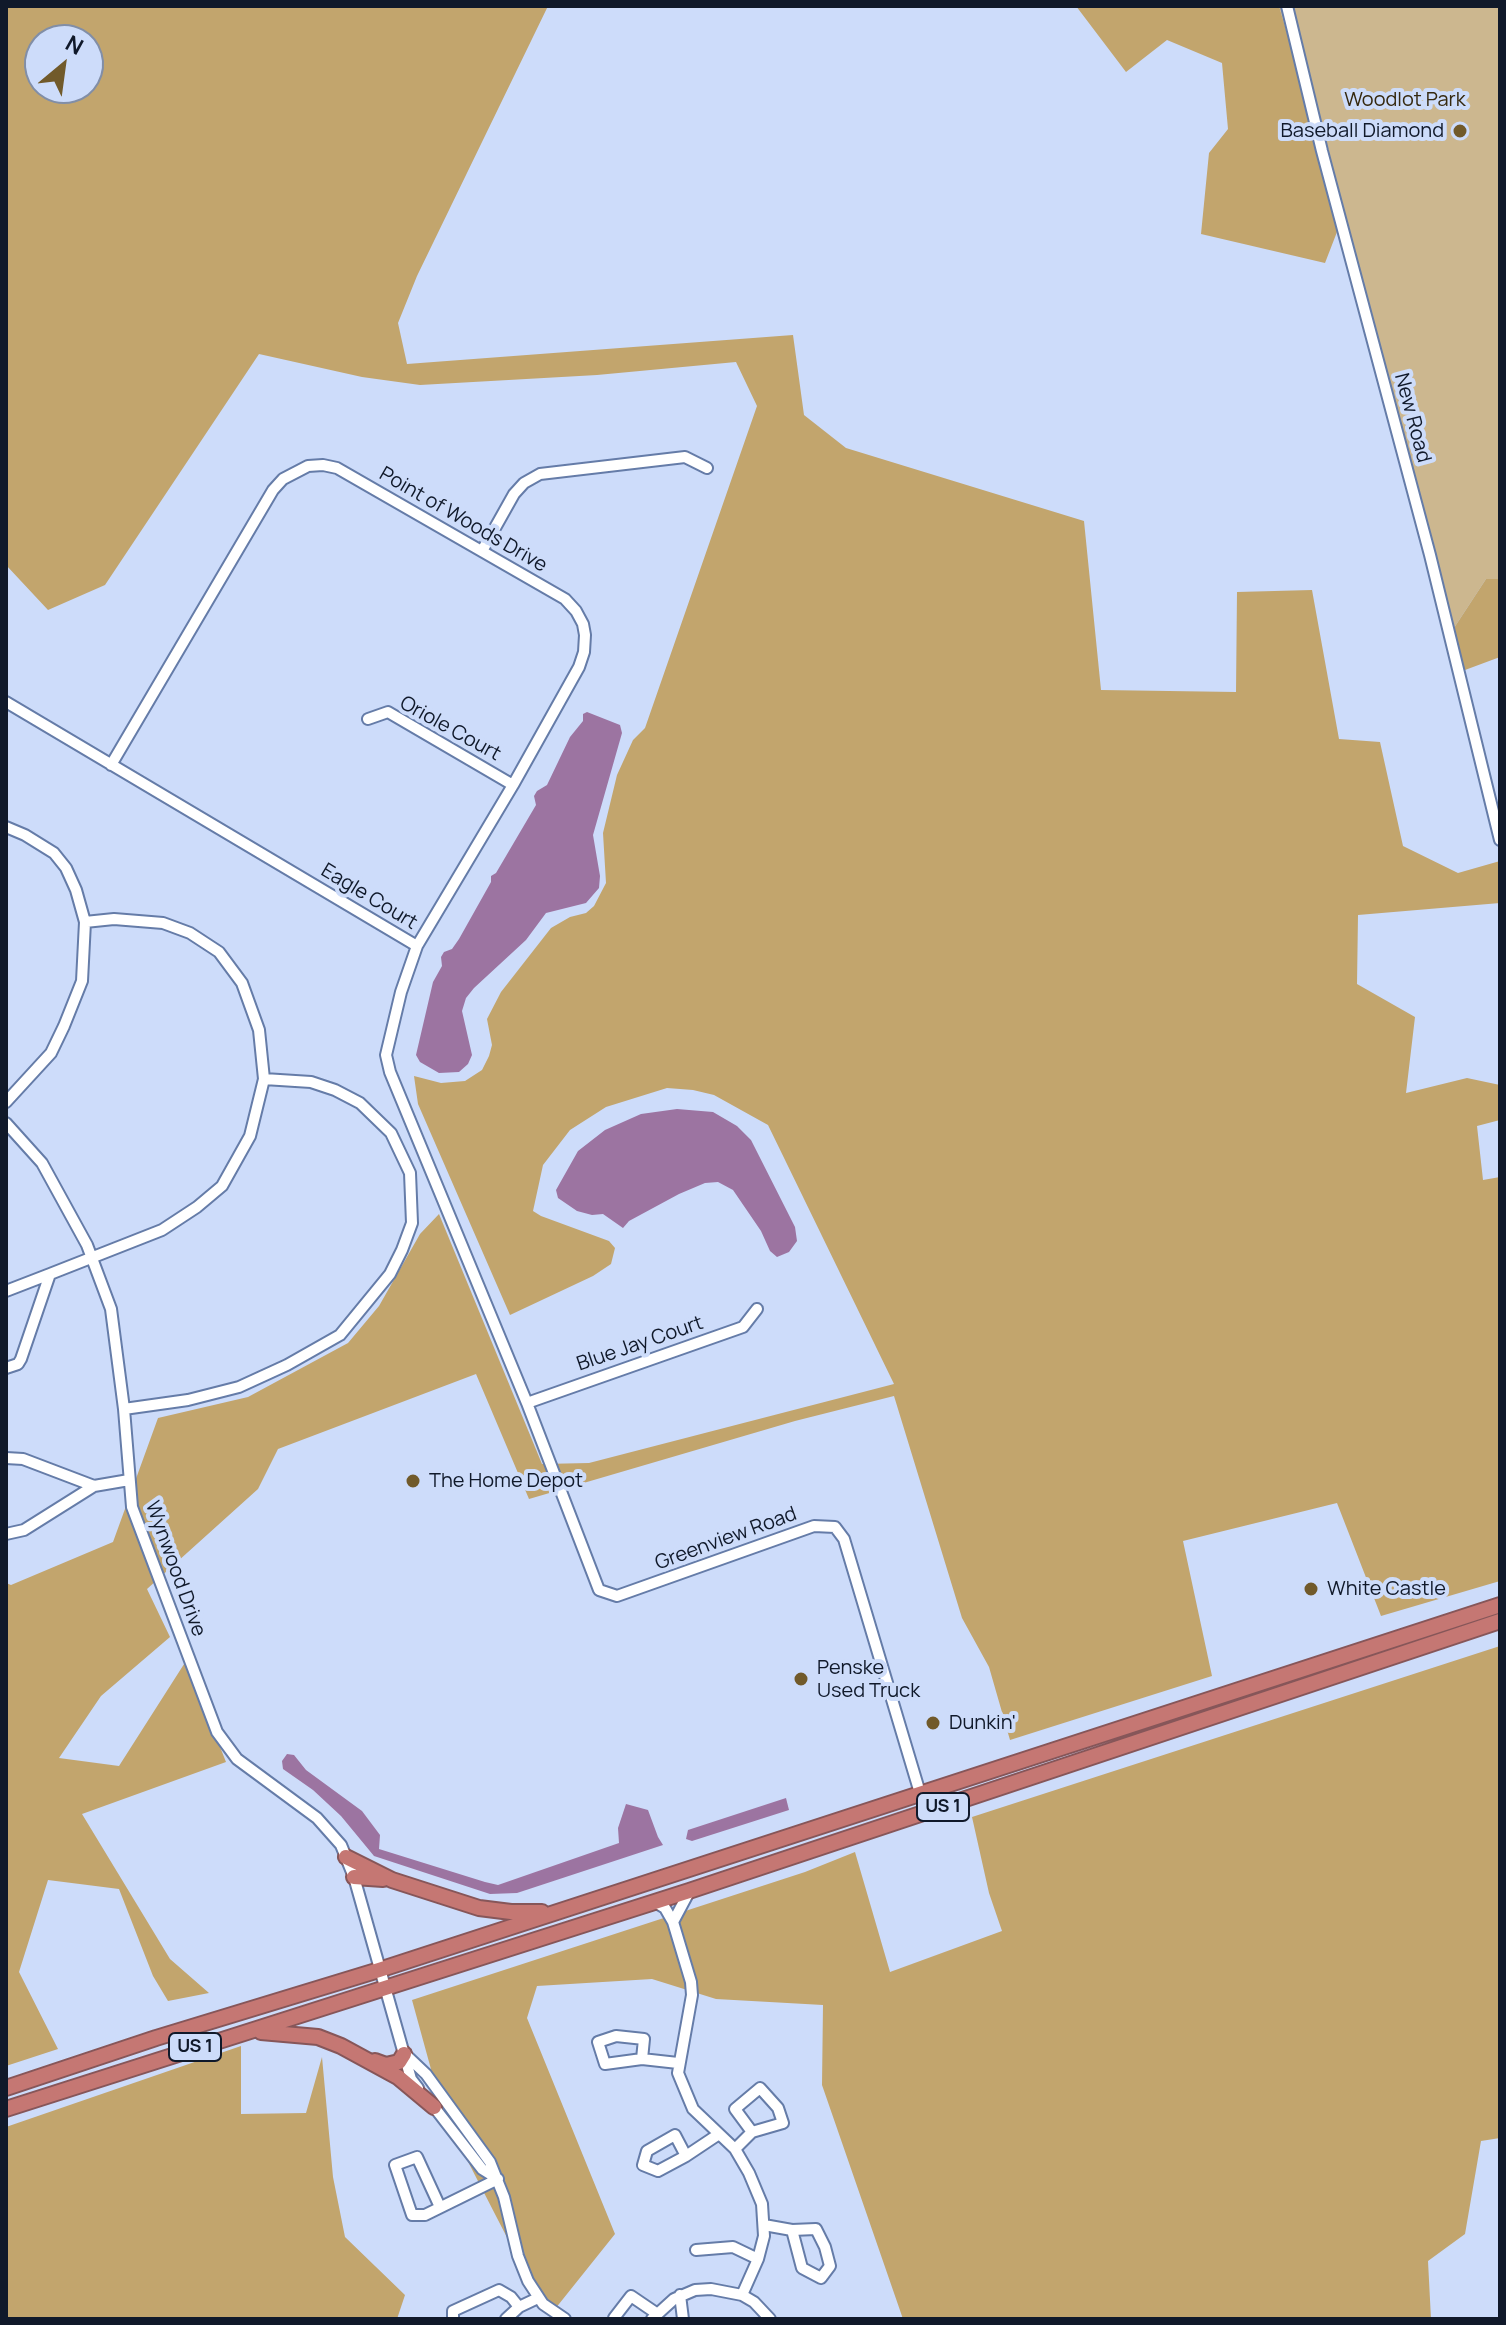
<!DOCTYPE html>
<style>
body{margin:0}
#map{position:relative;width:1506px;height:2325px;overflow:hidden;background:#cddcfa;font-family:Manrope,sans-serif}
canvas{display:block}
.frame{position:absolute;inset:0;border:8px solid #10192a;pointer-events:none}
.north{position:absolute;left:24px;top:24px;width:80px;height:80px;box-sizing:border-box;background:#cddcfa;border:2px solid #818ea7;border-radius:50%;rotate:29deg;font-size:22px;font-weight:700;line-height:32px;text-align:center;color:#10192a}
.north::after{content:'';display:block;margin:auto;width:28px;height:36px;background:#715a2a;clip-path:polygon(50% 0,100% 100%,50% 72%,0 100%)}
</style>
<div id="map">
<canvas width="1506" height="2325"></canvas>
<div class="frame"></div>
<div class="north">N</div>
</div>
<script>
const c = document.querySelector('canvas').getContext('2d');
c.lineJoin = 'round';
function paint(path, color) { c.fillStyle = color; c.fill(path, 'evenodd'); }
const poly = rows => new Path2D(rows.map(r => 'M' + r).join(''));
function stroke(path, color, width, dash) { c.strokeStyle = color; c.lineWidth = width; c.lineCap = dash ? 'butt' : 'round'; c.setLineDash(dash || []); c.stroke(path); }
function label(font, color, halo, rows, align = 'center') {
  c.font = font + ' Manrope,sans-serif'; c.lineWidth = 8; c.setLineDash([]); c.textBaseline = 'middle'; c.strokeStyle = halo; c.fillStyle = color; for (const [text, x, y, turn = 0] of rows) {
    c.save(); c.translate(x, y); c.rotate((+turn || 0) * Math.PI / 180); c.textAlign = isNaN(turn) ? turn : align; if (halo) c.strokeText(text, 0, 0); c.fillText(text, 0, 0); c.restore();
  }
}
paint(poly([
 [1279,6,1500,6,1500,579,1486,579,1450,634,1342,219]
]), '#ccb78f');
paint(poly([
 [6,6,548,6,417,276,398,323,407,364,793,335,804,415,846,448,1084,521,1101,690,1236,692,1237,592,1312,590,1339,739,1380,742,1403,846,1458,873,1500,861,1500,903,1358,915,1357,984,1415,1017,1406,1093,1467,1078,1500,1085,1500,1120,1477,1126,1483,1180,1500,1177,1500,1581,1381,1616,1337,1503,1183,1541,1212,1676,1010,1740,989,1667,962,1618,894,1396,795,1421,529,1499,476,1374,278,1449,258,1489,147,1589,170,1637,101,1696,59,1758,119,1766,186,1661,226,1762,82,1814,170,1959,209,1993,168,2001,153,1976,119,1889,48,1880,19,1972,58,2049,6,2066,6,1583,11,1585,113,1542,158,1418,248,1397,348,1343,379,1306,420,1234,439,1214,542,1464,589,1463,894,1384,768,1125,714,1095,693,1090,667,1088,606,1107,570,1130,543,1165,533,1211,541,1216,609,1241,615,1248,611,1264,593,1276,510,1315,418,1104,414,1076,441,1083,465,1081,482,1070,489,1056,492,1045,487,1019,501,992,551,928,570,917,586,913,594,906,606,883,603,833,617,775,633,740,645,728,757,406,736,362,597,375,420,385,362,377,259,354,105,585,48,610,6,565],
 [40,40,88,40,88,88,40,88],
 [1076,6,1279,6,1342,219,1325,263,1201,234,1209,153,1228,129,1222,63,1167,40,1126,72],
 [1486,579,1500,579,1500,657,1465,670,1450,634],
 [1500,1646,1500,2138,1481,2141,1465,2234,1428,2261,1431,2319,903,2319,822,2085,823,2005,716,1999,652,1979,537,1986,527,2018,615,2234,555,2309,533,2288,443,2113,412,2000,805,1872,855,1852,890,1972,1002,1931,989,1893,972,1817],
 [241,2046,241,2114,306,2113,322,2057,333,2177,345,2237,405,2295,397,2319,6,2319,6,2127]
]), '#c2a56d');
paint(poly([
 [587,712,620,725,622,733,593,835,600,876,599,888,586,903,546,913,526,940,474,988,466,998,462,1011,472,1055,468,1064,459,1072,439,1073,420,1062,416,1055,433,982,442,966,441,957,444,952,452,949,459,939,491,882,491,876,496,873,536,805,534,796,537,791,547,785,570,737,583,721,583,714],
 [677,1109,713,1112,737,1126,751,1140,795,1227,797,1241,789,1252,777,1257,770,1251,761,1231,733,1190,718,1182,705,1183,679,1194,629,1221,623,1228,603,1214,592,1215,577,1211,558,1198,556,1190,578,1151,605,1130,641,1114],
 [287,1754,294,1755,306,1770,362,1811,380,1835,379,1849,485,1882,498,1885,619,1843,618,1828,626,1804,648,1810,658,1837,663,1845,517,1893,490,1894,374,1856,341,1816,313,1790,283,1769,282,1761],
 [786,1798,789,1810,692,1841,686,1839,688,1830]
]), '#9c74a1');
const minor = poly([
 [1287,6,1322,151,1430,555,1500,840],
 [482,551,514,494,524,483,540,474,685,457,707,468],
 [6,702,417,946],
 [368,719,388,712,513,785],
 [111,765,273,490,283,479,308,466,323,465,337,468,565,599,576,611,583,624,585,635,584,652,579,667,513,785,417,946,401,992,386,1055,390,1072,527,1403,599,1590,617,1596,814,1526,835,1527,844,1539,920,1793],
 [6,827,25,835,54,853,66,868,76,890,85,922,82,981,64,1026,51,1053,6,1102],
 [6,1123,42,1163,87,1245,111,1309,124,1409,132,1507,217,1732,237,1759,317,1818,341,1845,354,1877,411,2079,418,2088],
 [50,1274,162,1230,197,1207,222,1186,250,1136,264,1079,259,1030,242,983,219,952,190,933,163,923,114,919,85,922],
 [6,1291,50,1274,21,1359,18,1364,6,1368],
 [527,1403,743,1327,757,1309],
 [124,1409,188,1400,239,1387,287,1365,340,1335,390,1274,402,1250,412,1223,410,1173,391,1133,360,1103,335,1090,311,1082,264,1079],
 [6,1458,23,1459,94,1486,24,1530,6,1534],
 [94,1486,129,1480],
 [655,1902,665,1908,673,1922,689,1892],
 [673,1922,691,1982,692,1995,678,2073,693,2109,735,2149,749,2173,762,2204,764,2236,758,2259,742,2295],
 [406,2055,426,2074,490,2162,504,2197,518,2256,528,2281,543,2304,565,2319],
 [642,2059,605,2064,598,2042,616,2036,644,2039,642,2059,678,2063],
 [431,2103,482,2169,498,2179],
 [735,2149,752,2132,735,2109,760,2088,778,2108,783,2123,752,2132],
 [686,2156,658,2171,643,2165,647,2151,675,2135,686,2156,719,2134],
 [440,2207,417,2157,395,2165,412,2215,425,2215,498,2179],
 [764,2225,792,2230,816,2229,825,2247,830,2266,821,2278,802,2268,792,2230],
 [696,2250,733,2247,758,2259],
 [680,2295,683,2319],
 [614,2318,631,2296,656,2313],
 [453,2319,453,2311,499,2290,511,2297,519,2307],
 [506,2319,519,2307,538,2298],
 [652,2319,674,2299,695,2290,711,2289,742,2295,754,2302,770,2319]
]);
const highway = poly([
 [346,1857,392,1880,479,1908,511,1912,542,1912],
 [354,1877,383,1879],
 [261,2032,318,2037,341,2046,398,2077,434,2107],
 [375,2061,386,2065,399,2062,404,2054],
 [6,2088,156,2038,379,1970,1500,1605],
 [6,2109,689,1891,1500,1621]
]);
stroke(minor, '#657ca8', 14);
stroke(highway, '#865659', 18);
stroke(minor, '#fff', 10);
stroke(highway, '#c57773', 14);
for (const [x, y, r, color] of [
 [1460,131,8,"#715a2a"],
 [413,1481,8,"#715a2a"],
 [1311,1589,8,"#715a2a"],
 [801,1679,8,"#715a2a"],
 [933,1723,8,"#715a2a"]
]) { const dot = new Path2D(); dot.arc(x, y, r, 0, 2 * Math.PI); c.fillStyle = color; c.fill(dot); stroke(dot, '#cddcfa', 3); }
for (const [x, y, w] of [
 [943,1807,52],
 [195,2047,52]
]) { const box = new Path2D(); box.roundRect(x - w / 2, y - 14, w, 28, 6); c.fillStyle = '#cddcfa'; c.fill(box); stroke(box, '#10192a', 2); }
label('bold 18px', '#10192a', null, [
 ["US 1",943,1807],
 ["US 1",195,2047]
]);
label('20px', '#35280e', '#cddcfa', [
 ["Woodlot Park",1405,100]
]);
label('20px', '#10192a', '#cddcfa', [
 ["Baseball Diamond",1444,131,"right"],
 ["The Home Depot",429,1481],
 ["White Castle",1327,1589],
 ["Penske",817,1668],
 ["Used Truck",817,1691],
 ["Dunkin'",949,1723]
], 'left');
label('20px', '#10192a', '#cddcfa', [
 ["New Road",1412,418,75],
 ["Point of Woods Drive",463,520,30],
 ["Oriole Court",450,729,29],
 ["Eagle Court",369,897,31],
 ["Blue Jay Court",640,1344,-19],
 ["Greenview Road",726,1539,-20],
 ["Wynwood Drive",175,1569,70]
]);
</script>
